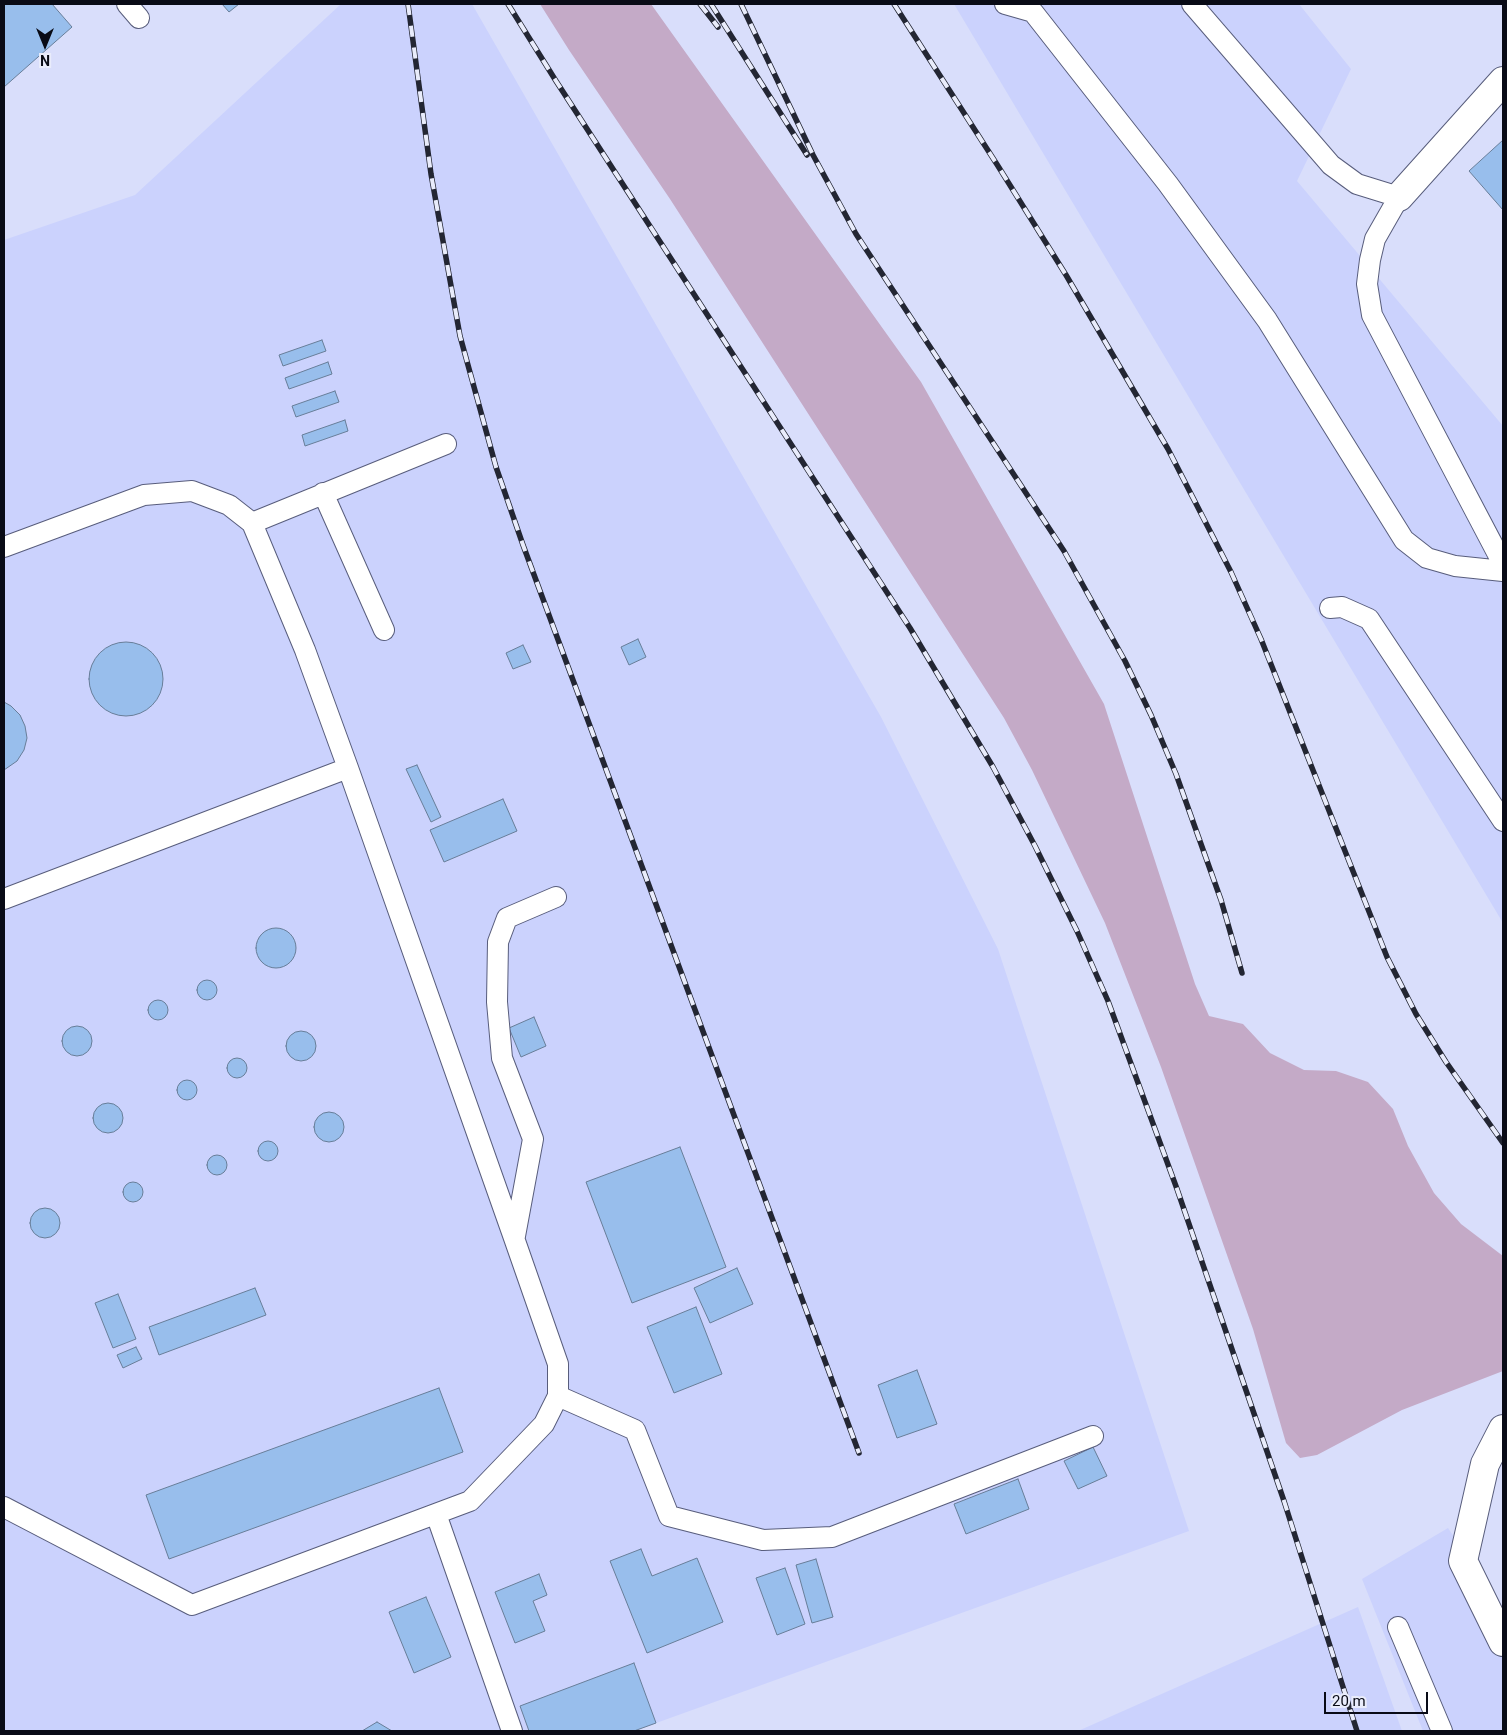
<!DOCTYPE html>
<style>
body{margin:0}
#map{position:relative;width:1507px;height:1735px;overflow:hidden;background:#d9defb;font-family:Roboto,sans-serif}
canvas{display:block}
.frame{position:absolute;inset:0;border:5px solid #090b16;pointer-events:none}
.north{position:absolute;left:20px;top:20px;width:50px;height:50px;-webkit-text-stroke:4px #e9ecfb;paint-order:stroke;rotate:180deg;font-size:14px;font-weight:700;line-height:20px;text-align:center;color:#090b16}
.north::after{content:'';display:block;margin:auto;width:18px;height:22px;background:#090b16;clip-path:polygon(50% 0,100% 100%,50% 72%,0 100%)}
.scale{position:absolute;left:1324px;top:1692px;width:104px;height:22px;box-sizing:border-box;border:2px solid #090b16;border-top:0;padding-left:6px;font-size:15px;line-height:18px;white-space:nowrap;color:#090b16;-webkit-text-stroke:4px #e9ecfb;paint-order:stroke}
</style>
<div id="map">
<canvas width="1507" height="1735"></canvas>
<div class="frame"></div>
<div class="north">N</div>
<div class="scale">20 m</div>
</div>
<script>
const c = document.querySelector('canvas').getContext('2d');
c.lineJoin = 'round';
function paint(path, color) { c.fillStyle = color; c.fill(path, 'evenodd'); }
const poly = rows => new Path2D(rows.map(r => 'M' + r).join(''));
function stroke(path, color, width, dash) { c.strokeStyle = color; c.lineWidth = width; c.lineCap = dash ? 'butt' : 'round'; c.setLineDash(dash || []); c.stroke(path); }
paint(poly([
 [341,4,472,4,881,717,998,949,1189,1531,634,1731,4,1731,4,240,135,195],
 [954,4,1299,4,1351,69,1297,181,1503,426,1503,923],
 [1448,1528,1503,1610,1503,1731,1423,1731,1362,1579],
 [1358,1607,1402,1731,1078,1731]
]), '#cbd2fd');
paint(poly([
 [540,4,651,4,921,382,1104,704,1195,984,1209,1016,1243,1024,1270,1053,1304,1070,1336,1071,1368,1082,1393,1109,1408,1146,1434,1193,1461,1224,1503,1256,1503,1371,1402,1410,1317,1455,1300,1458,1286,1443,1253,1329,1161,1067,1105,923,1032,770,1004,718,670,199,569,50]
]), '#c4aac7');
const building = poly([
 [4,4,52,4,72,27,4,87,4,4],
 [222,4,239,4,229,12,222,4],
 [1503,140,1503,210,1469,171,1503,140],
 [322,340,326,351,283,366,279,355,322,340],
 [328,362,332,374,289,389,285,378,328,362],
 [335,391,339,402,296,417,292,406,335,391],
 [345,420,348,431,305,446,302,435,345,420],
 [638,639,646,657,629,665,621,647,638,639],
 '89 679a37 37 0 1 1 74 0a37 37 0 1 1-74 0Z',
 [523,645,531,662,513,669,506,653,523,645],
 [4,702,11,706,20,715,25,726,27,738,24,750,17,761,4,770,4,702],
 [417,765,441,817,431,822,406,769,417,765],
 [503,799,517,831,444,862,430,830,503,799],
 '256 948a20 20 0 1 1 40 0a20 20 0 1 1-40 0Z',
 '197 990a10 10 0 1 1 20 0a10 10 0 1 1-20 0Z',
 '148 1010a10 10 0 1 1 20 0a10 10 0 1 1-20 0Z',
 [534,1017,546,1046,521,1057,509,1028,534,1017],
 '62 1041a15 15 0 1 1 30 0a15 15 0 1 1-30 0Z',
 '286 1046a15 15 0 1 1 30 0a15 15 0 1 1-30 0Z',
 '227 1068a10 10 0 1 1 20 0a10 10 0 1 1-20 0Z',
 '177 1090a10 10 0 1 1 20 0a10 10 0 1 1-20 0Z',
 '93 1118a15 15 0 1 1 30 0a15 15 0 1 1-30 0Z',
 '314 1127a15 15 0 1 1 30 0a15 15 0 1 1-30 0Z',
 '258 1151a10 10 0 1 1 20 0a10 10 0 1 1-20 0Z',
 [680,1147,726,1267,632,1303,586,1182,680,1147],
 '207 1165a10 10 0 1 1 20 0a10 10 0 1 1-20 0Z',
 '123 1192a10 10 0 1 1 20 0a10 10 0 1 1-20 0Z',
 '30 1223a15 15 0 1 1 30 0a15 15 0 1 1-30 0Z',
 [737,1268,753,1304,710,1323,694,1288,737,1268],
 [255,1288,266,1315,159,1355,149,1327,255,1288],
 [118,1294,136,1339,113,1348,95,1303,118,1294],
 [696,1307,722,1374,674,1393,647,1327,696,1307],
 [136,1347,142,1359,123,1368,117,1355,136,1347],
 [917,1370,937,1424,897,1438,878,1385,917,1370],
 [439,1388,463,1452,169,1559,146,1495,439,1388],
 [1093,1447,1107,1476,1078,1489,1064,1461,1093,1447],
 [1018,1479,1029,1509,966,1534,954,1504,1018,1479],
 [641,1549,652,1576,697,1558,723,1622,647,1653,610,1561,641,1549],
 [816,1559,833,1617,812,1623,796,1565,816,1559],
 [785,1568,805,1624,777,1635,756,1578,785,1568],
 [539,1574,547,1595,533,1601,545,1631,515,1643,495,1592,539,1574],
 [426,1597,451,1657,414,1673,389,1612,426,1597],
 [634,1663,656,1723,634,1731,529,1731,520,1706,634,1663],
 [377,1722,392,1731,362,1731,377,1722]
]);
paint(building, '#98beec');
stroke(building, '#687e99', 1);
const lane = poly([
 [127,4,139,18],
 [1005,4,1033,12,1168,184,1267,320,1404,540,1427,558,1455,566,1503,571],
 [1192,4,1331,165,1357,184,1399,197,1375,239,1370,260,1367,284,1372,315,1503,564],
 [323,493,384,630],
 [252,523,446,444],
 [4,547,144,495,192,491,229,505,252,523,305,650,348,768,514,1238,558,1364,558,1396,544,1424,470,1501,192,1605,4,1507],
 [1330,608,1342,607,1369,619,1503,821],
 [4,899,348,768],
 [515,1236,533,1139,502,1058,497,1002,498,942,507,918,556,897],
 [558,1396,635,1430,669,1516,763,1540,832,1537,1093,1436],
 [436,1514,512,1731],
 [1398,1627,1442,1731]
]);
const street = poly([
 [1399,197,1503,81],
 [1503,1429,1485,1464,1463,1561,1503,1642]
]);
stroke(lane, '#585d7c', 22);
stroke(street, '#585d7c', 30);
stroke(lane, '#fff', 20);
stroke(street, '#fff', 28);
const rail = poly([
 [408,4,431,174,460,336,496,467,523,545,859,1453],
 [508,4,556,81,910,628,993,767,1035,846,1077,931,1108,1001,1177,1189,1284,1501,1357,1731],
 [700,4,718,27],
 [711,4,807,155],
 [741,4,813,155,856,234,1064,551,1125,661,1151,715,1176,774,1221,900,1242,973],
 [894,4,998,166,1066,275,1168,449,1231,572,1261,639,1387,957,1416,1014,1446,1062,1503,1143]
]);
stroke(rail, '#232633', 5.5);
stroke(rail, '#e9ecfb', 4, [11]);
</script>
